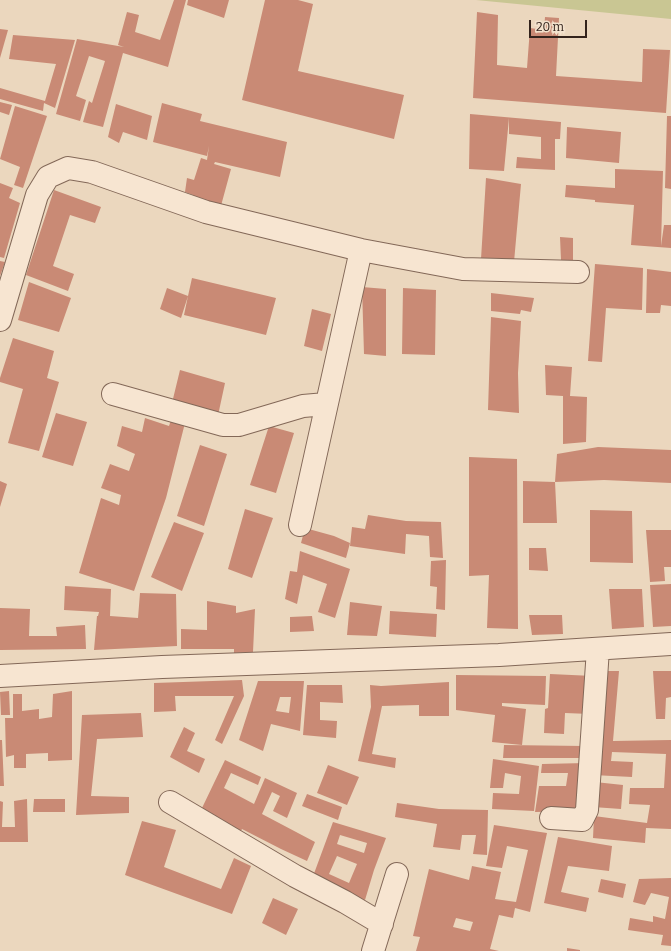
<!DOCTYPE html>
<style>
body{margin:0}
#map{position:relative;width:671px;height:951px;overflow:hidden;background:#ebd7be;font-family:Bitter,serif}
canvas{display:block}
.scale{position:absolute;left:529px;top:20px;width:58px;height:18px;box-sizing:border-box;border:2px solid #33231c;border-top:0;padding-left:5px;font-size:12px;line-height:14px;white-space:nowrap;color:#33231c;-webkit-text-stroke:3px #f3e2cd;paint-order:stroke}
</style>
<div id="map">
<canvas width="671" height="951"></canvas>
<div class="scale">20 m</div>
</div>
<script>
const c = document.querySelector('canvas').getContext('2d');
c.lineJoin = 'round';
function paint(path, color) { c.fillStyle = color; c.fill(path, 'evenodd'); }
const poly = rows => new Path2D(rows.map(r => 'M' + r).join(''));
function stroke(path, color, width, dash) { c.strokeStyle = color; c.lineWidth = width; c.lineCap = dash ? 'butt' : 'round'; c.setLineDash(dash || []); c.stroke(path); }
paint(poly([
 [476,0,671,0,671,19]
]), '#c9c693');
paint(poly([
 [174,0,186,0,168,67,123,53,103,127,83,122,89,101,92,103,105,61,89,56,76,96,86,100,80,121,56,114,77,39,124,47,118,45,127,12,139,15,135,32,160,40],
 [188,0,229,0,224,18,187,5],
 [265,0,298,0,313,4,298,71,404,95,394,139,242,100],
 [477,12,498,15,497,65,527,68,530,28,544,30,545,17,559,18,556,76,642,82,643,49,670,50,666,113,473,98],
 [0,29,8,30,0,58],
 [13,35,75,40,55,108,44,103,43,111,0,99,0,88,45,101,56,64,9,59],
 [0,102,12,105,9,115,0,112],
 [162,103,202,114,200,121,287,142,280,177,215,162,214,164,231,169,219,213,190,204,193,195,185,192,187,178,194,180,201,158,207,160,209,146,207,156,153,142],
 [116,104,152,116,147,140,123,132,119,143,108,137],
 [15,106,47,116,23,188,14,185,20,167,0,159],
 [470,114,561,122,560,139,555,139,555,170,516,168,517,157,541,159,541,137,509,134,509,118,504,171,469,169],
 [667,116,671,116,671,189,665,188],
 [567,127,621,132,619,163,566,158],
 [615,169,663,171,661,246,664,225,671,225,671,248,631,245,634,205,595,202,595,200,565,197,566,185,615,188],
 [486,178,521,184,514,262,481,259],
 [0,183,13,188,9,198,20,203,4,258,0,257],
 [54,190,101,207,95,223,70,215,53,266,74,274,68,291,26,275],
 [560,237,573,238,573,261,561,260],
 [0,261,5,262,0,276],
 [595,264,643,268,642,310,606,308,602,362,588,361],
 [647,269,671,272,671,306,661,305,660,313,646,313],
 [192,278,276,298,266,335,184,315,188,296,181,318,160,309,167,288,188,296],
 [29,282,71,298,59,332,18,320],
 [362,287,386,289,386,356,364,354],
 [403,288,436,290,435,355,402,354],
 [491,293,534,298,531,312,521,310,520,314,491,311],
 [312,309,331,314,322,351,304,346],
 [491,317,521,321,518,373,519,413,488,410],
 [13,338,54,351,47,378,59,382,39,451,8,443,23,389,0,382,0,378],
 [545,365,572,367,570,396,587,397,586,442,563,444,563,396,546,395],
 [180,370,225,383,217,420,172,403],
 [56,413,87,422,73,466,42,457],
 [173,414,186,419,166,498,134,591,79,573,101,498,119,505,121,495,101,488,110,464,129,471,135,454,117,446,122,426,142,432,145,418,169,426],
 [269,426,294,433,276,493,250,485],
 [200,445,227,454,204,526,177,516],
 [598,447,671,450,671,483,604,480,555,482,557,454],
 [469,457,517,459,518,629,487,628,489,575,469,576],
 [0,481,7,484,0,507],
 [523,481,555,482,557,523,523,523],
 [245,509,273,518,252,578,228,569],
 [590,510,632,511,633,563,590,562],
 [368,515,406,521,441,522,443,558,430,557,429,536,406,534,405,554,350,546,352,527,365,529],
 [174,522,204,533,182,591,151,577],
 [305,528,334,536,350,543,346,558,301,543],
 [646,530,671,530,671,567,664,567,665,581,650,582],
 [529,548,546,548,548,571,529,570],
 [300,551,350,569,335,618,318,612,327,584,303,575,297,604,285,599,290,571,297,572],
 [446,560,445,610,436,609,437,587,430,586,431,561],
 [671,584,671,626,653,627,650,585],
 [65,586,111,589,110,616,138,618,140,593,176,594,177,646,94,650,97,616,98,616,99,612,64,610],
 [609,589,642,589,644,627,612,629],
 [207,601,236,606,236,613,255,609,253,652,234,653,234,649,181,649,181,629,207,630],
 [350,602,382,606,377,636,347,635],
 [0,608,30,609,29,636,57,636,56,627,85,625,86,649,0,650],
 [390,611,437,614,436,637,389,634],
 [529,615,562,615,563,634,532,635],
 [312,616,314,631,290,632,290,617],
 [600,671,619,671,613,741,671,740,671,829,646,828,645,843,593,838,594,816,647,823,650,805,629,804,630,788,664,788,666,754,612,752,611,761,633,762,632,777,593,775],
 [653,671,671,671,671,697,666,698,665,719,656,719],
 [550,674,593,676,590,714,565,713,564,734,544,733,545,709,548,708],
 [456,675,546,676,545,705,502,703,502,706,526,709,522,745,492,742,495,715,456,710],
 [242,680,244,696,222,744,215,740,234,696,175,696,176,711,154,712,154,683],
 [258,681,304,681,300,731,271,724,263,751,239,740],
 [280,697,291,697,289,713,276,711],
 [449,682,449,716,419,716,419,705,382,706,372,754,396,758,395,768,358,761,371,707,370,685,381,686],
 [307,685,342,685,343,703,320,702,320,720,337,721,336,738,303,735],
 [9,691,10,715,1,715,0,692],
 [72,691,72,760,48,761,48,753,26,754,26,768,14,768,14,755,6,757,5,718,13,718,13,694,22,694,22,711,39,709,39,719,52,717,53,694],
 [141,713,143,737,97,739,91,796,129,797,129,813,76,815,82,715],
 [184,727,195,733,187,751,205,759,199,773,170,757],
 [0,740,2,740,4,786,0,786],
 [504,745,584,746,583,758,503,758],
 [493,759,539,766,534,811,492,809,493,793,519,794,521,776,505,773,503,788,490,788],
 [225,760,261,777,258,785,231,773,224,788,254,804,265,778,297,793,287,818,273,811,280,796,272,792,262,814,315,842,307,861,281,849,242,829,241,831,202,808],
 [586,763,581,811,535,812,539,786,566,786,568,773,541,773,542,764],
 [328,765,359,777,347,805,317,793],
 [595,782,623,785,621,809,593,807],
 [307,794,342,807,338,820,302,806],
 [27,799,28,842,0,842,0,801,3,802,2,827,15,827,14,801],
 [34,799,65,799,65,812,33,812],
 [397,803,439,809,488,810,487,855,473,854,476,835,462,835,460,850,433,847,437,824,395,817],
 [142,821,176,830,164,867,221,889,234,858,251,866,232,914,125,875],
 [333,822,386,838,374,870,365,900,312,879],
 [340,835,367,843,364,853,337,844],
 [337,856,357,864,349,883,329,874],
 [494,825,547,833,530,912,515,908,513,918,499,915,490,949,499,951,416,951,420,937,413,936,429,869,469,880,472,866,501,872,495,899,516,902,528,850,507,846,502,868,486,866],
 [456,918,473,922,470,931,453,927],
 [558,837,612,846,609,871,568,866,561,892,589,898,586,912,544,903],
 [671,878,671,946,661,945,663,935,628,930,630,918,653,922,653,916,665,919,669,897,651,893,645,905,633,902,639,879],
 [601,879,626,884,623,898,598,892],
 [273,898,298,909,286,935,262,923],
 [567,948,580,950,580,951,567,951]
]), '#c98a75');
const minor = poly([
 [0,320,37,195,48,177,68,168,92,172,206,212,361,250,463,269,578,272],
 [113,394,223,425,239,425,303,406,326,404],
 [300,525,361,250],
 [0,676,162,667,499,655,671,644],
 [170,802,295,876,345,902,382,924],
 [551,818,582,820,587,810,598,649],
 [373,951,397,874]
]);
stroke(minor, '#836858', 24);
stroke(minor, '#f7e5d1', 22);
</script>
